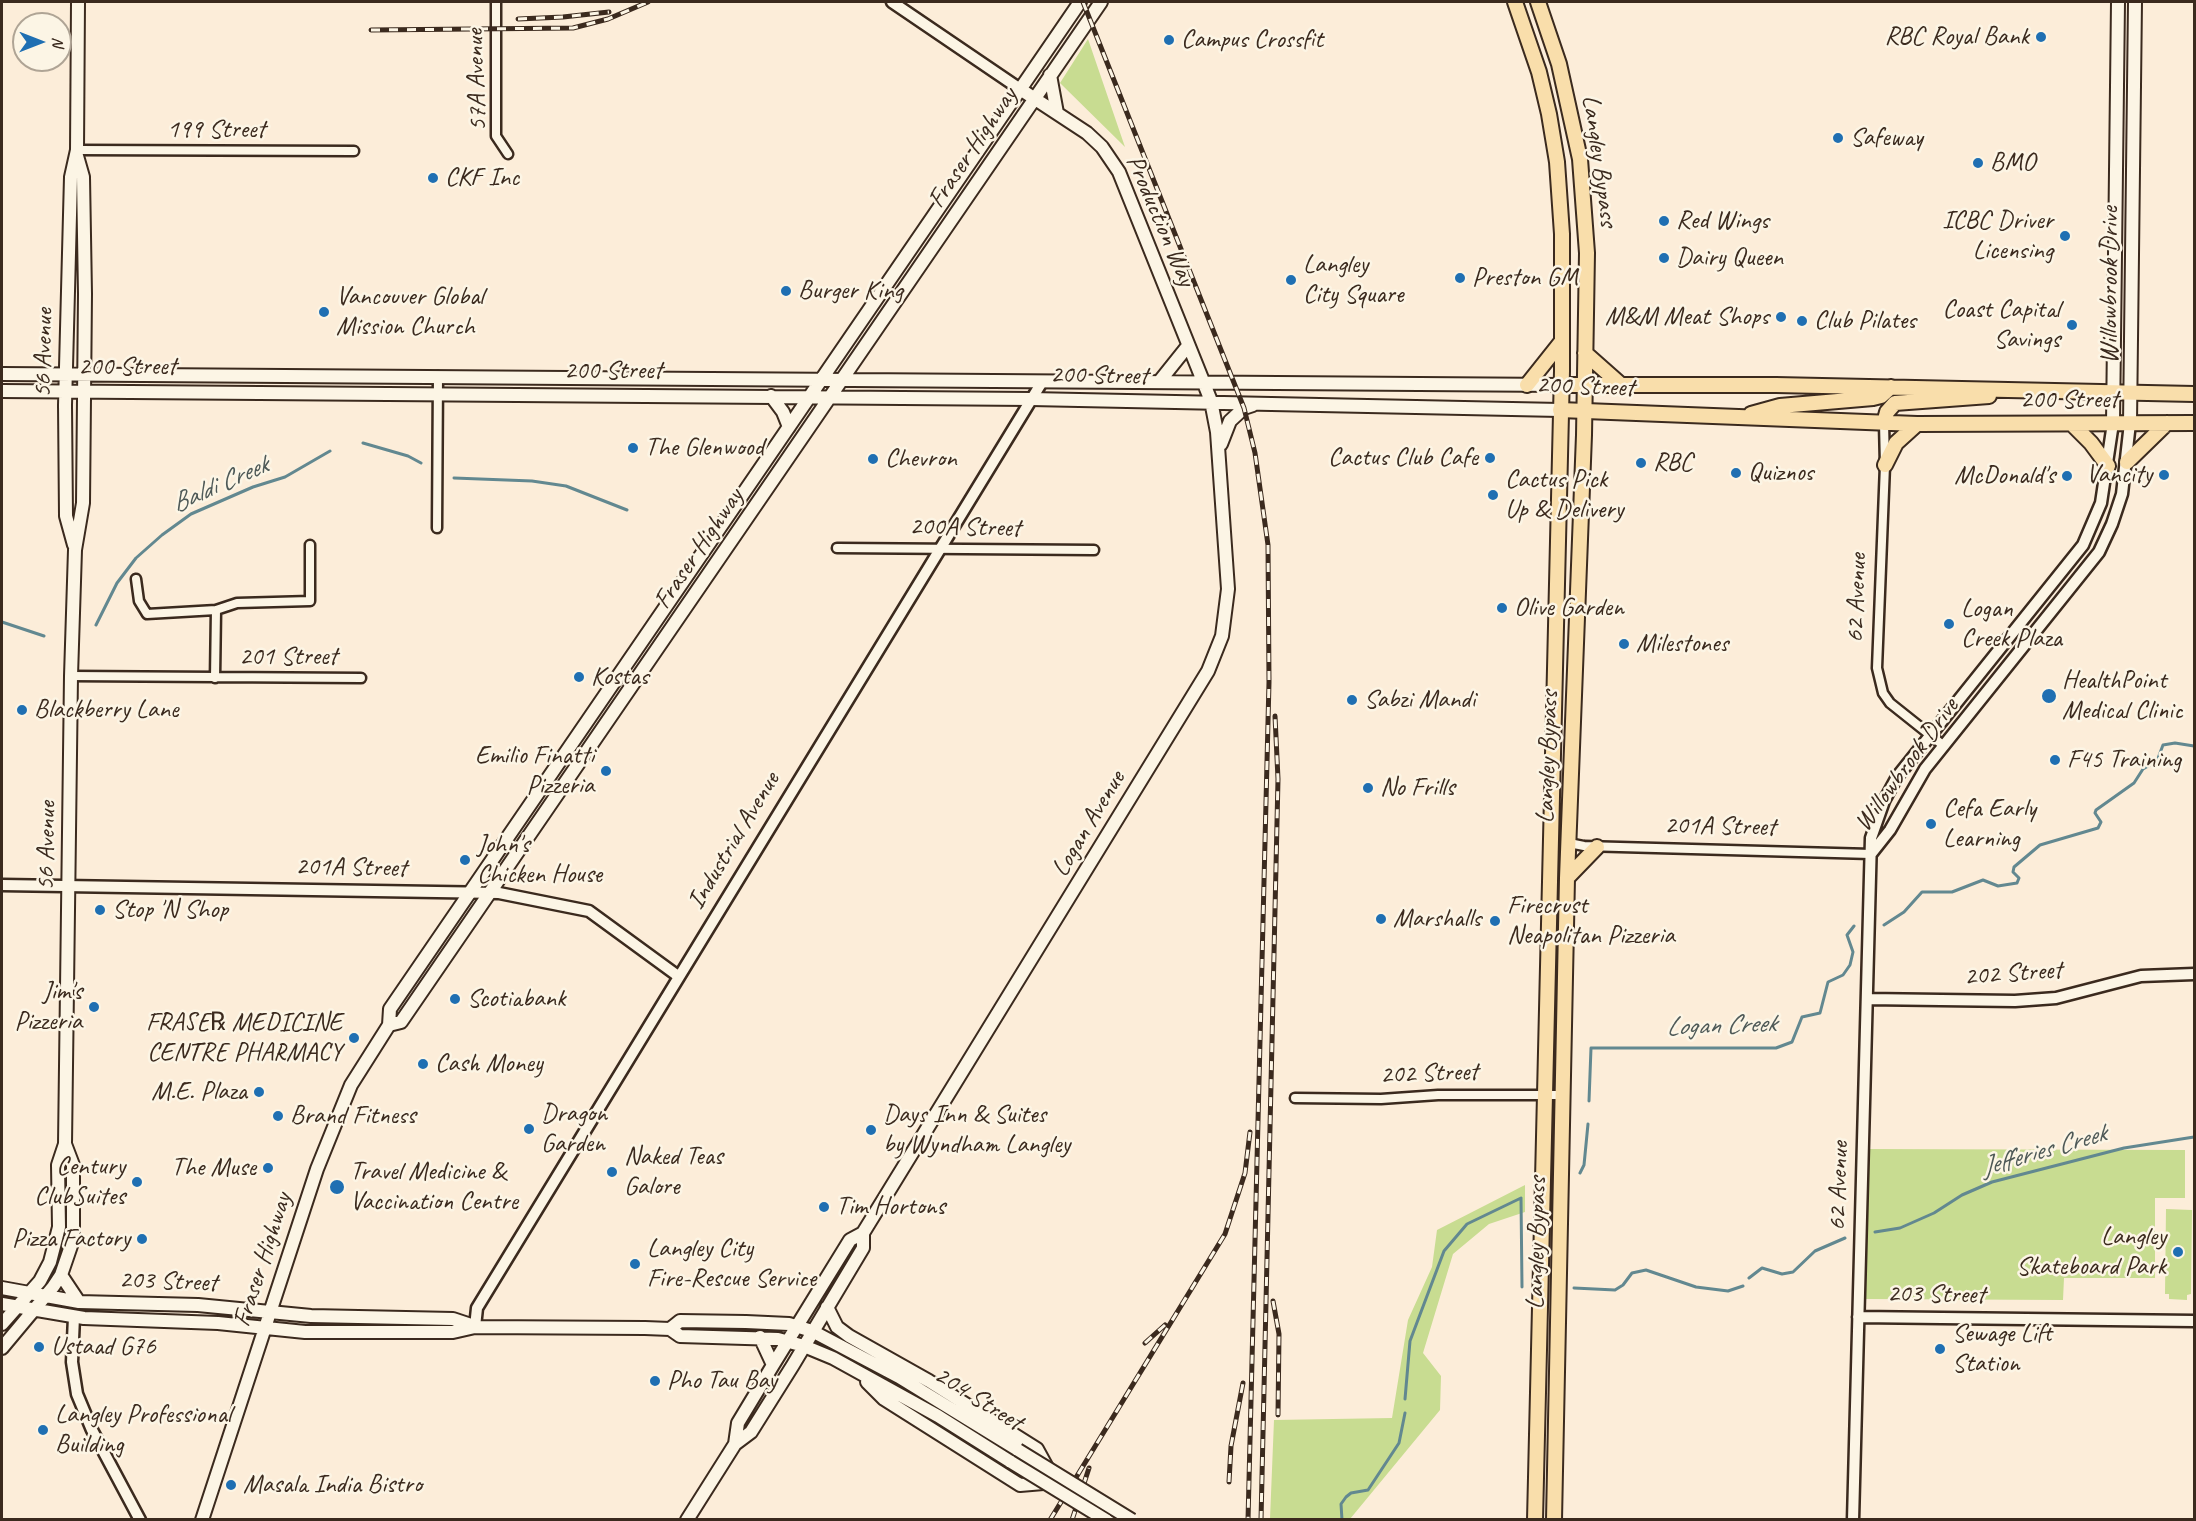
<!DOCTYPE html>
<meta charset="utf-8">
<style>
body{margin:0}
#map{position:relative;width:2196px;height:1521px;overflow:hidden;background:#fcedd9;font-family:Caveat,sans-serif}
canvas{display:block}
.frame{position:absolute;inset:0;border:3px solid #3b2a1e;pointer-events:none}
.north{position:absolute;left:12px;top:12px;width:60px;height:60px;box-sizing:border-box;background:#fcf5e5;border:2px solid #afa495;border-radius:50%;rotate:90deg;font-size:16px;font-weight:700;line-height:24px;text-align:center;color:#3b2a1e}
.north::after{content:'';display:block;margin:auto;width:21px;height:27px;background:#1f6fb2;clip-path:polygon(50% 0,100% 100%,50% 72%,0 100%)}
</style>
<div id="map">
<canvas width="2196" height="1521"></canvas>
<div class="frame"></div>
<div class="north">N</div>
</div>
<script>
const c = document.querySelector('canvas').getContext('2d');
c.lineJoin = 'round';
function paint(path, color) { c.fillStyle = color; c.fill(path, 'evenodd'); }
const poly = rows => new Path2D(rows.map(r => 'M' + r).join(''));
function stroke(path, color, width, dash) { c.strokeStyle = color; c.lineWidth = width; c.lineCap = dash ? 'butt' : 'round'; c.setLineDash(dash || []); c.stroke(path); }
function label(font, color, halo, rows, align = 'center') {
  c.font = font + ' Caveat,sans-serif'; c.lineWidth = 5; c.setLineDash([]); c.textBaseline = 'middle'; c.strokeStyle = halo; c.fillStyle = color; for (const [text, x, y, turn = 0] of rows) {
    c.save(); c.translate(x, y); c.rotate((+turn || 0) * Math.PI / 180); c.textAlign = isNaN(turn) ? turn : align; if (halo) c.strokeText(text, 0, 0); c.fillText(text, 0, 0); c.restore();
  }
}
paint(poly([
 [1088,39,1125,147,1060,83],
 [1867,1149,2185,1150,2185,1198,2155,1198,2155,1278,2064,1278,2063,1300,1866,1299],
 [1525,1185,1525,1212,1489,1224,1453,1254,1423,1353,1441,1376,1440,1410,1350,1519,1270,1519,1274,1420,1392,1418,1408,1320,1432,1267,1437,1230],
 [2166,1209,2192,1210,2191,1294,2187,1295,2187,1300,2169,1299,2169,1294,2165,1294]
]), '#c8dc91');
stroke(poly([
 [363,443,408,456,421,463],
 [454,478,532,481,566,486,627,510],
 [2,622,44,636],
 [96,625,117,583,136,558,162,535,191,514,253,487,285,477,330,451],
 [1884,925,1904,912,1922,892,1952,892,1983,880,1998,886,2017,883,2019,878,2013,872,2014,867,2040,845,2098,828,2101,822,2095,813,2096,810,2134,783,2143,769,2157,761,2163,745,2175,743,2194,746],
 [1589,1101,1591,1048,1776,1048,1792,1042,1802,1017,1820,1013,1828,982,1843,975,1850,965,1853,952,1847,935,1854,926],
 [1580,1173,1584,1165,1588,1124],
 [1875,1232,1900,1228,1934,1213,1962,1195,1992,1182,2124,1148,2194,1137],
 [1749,1278,1762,1268,1782,1274,1793,1272,1815,1251,1845,1238],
 [1574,1288,1615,1290,1623,1285,1632,1273,1646,1270,1696,1287,1728,1291,1743,1286],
 [1405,1399,1410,1341,1444,1251,1467,1224,1521,1198,1522,1287],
 [1342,1520,1341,1504,1346,1497,1351,1493,1368,1490,1399,1443,1405,1413]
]), '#628890', 3);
const minor = poly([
 [496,2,496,136,508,154],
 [77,150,354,151],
 [1884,423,1885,465,1877,668,1883,693,1890,703,1944,746],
 [437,528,438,376],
 [837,548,1094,550],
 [136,579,139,601,147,614,216,610,237,603,310,601,310,545],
 [71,676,361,678],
 [215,678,216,610],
 [1569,843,1584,846,1871,854],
 [1295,1098,1381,1099,1438,1095,1564,1095]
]);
const tertiary = poly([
 [892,2,1020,89],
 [1871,854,1890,830,1925,769,2099,552,2112,524,2122,494,2130,423],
 [2,885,499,893,589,911,678,976],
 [1867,999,2015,1001,2056,998,2141,976,2194,974],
 [74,1317,72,1362,77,1394,92,1430,140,1520],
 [1858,1317,2194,1321],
 [475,1327,477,1308,1042,382],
 [1055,1482,1119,1520],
 [1853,1520,1871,838,1884,801,1897,777,2083,545,2101,503,2113,423]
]);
const secondary = poly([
 [1050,75,1057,113],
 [2,374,1561,385],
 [1159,382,1187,347],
 [2,391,1031,399,1560,410],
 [771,396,783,412,789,427],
 [2113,423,2118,2],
 [2130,423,2135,2],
 [1221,444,1230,421,1244,408,1253,405],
 [74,545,66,516,65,405,71,177,77,150,78,2],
 [389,1025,401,1022,1101,2],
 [61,1275,79,1302],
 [2,1288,79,1302,198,1305,311,1316,453,1319,474,1326],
 [2,1304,84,1318,218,1323,305,1332,453,1332,475,1327,645,1328,670,1329,680,1336,778,1339,804,1346,833,1358,938,1416,1011,1462],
 [827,1307,837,1327,849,1336,929,1381,1037,1449,1055,1482,1020,1485,884,1399,867,1382],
 [2,1324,40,1281,50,1262,59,1227,58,1165,65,1144,71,676,75,550,83,503,85,294,83,177,77,156],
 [670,1329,680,1321,746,1322,789,1324,812,1331,899,1377,1018,1450],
 [760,1337,773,1365],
 [2,1348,53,1287,61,1275,73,1240,73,1165,65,1144],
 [735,1444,738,1423,773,1365,850,1240,863,1233],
 [202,1520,317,1169,351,1085,389,1025,390,1009,1080,2],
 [687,1520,735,1444,751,1432,793,1365,863,1248,863,1233,1208,671,1222,636,1228,589,1217,432,1211,401,1119,172,1102,147,1087,133,1020,89]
]);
const primary = poly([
 [1561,385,1776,385,2194,394],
 [1560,410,1917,424,2194,423],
 [1751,414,1780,406,1873,398,1881,396,1891,387],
 [1884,423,1887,412,1895,403,1989,396],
 [2072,424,2091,443,2108,466],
 [2127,462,2167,423],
 [1885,465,1896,443,1917,424]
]);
const trunk = poly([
 [1515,2,1539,72,1549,114,1557,162,1562,234,1562,371,1535,1520],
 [1538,2,1559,64,1580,159,1587,253,1584,435,1567,878,1554,1520],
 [1585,353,1620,384],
 [1527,385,1562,341],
 [1567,878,1597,847]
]);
stroke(minor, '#3b2a1e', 13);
stroke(tertiary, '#3b2a1e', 15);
stroke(secondary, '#3b2a1e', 16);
stroke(primary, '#3b2a1e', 18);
stroke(trunk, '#3b2a1e', 18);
stroke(minor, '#fcf5e5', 8);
stroke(tertiary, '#fcf5e5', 10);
stroke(secondary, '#fcf5e5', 12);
stroke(primary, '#f9deab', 14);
stroke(trunk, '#f9deab', 14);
const rail = poly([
 [1083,2,1244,408,1255,453,1268,545,1269,682,1248,1520],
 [518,19,563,17,609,12],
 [371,30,573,28,608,19,648,2],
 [1273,1301,1279,1334,1278,1415],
 [1145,1343,1165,1325],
 [1229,1482,1231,1446,1243,1383],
 [1050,1520,1225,1234,1245,1173,1250,1132],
 [1072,1520,1089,1468],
 [1261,1520,1278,779,1275,716]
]);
stroke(rail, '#3b2a1e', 5);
stroke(rail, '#fcf5e5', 3, [9]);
const secondaryBridge = poly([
 [1018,1450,1132,1520],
 [1011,1462,1106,1520]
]);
stroke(secondaryBridge, '#3b2a1e', 16, []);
stroke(secondaryBridge, '#fcf5e5', 12);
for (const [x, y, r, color] of [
 [2041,37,6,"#1f6fb2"],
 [1169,40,6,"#1f6fb2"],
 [1838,138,6,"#1f6fb2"],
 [1978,163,6,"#1f6fb2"],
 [433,178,6,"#1f6fb2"],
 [1664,221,6,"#1f6fb2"],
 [2065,236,6,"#1f6fb2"],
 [1664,258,6,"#1f6fb2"],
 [1460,278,6,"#1f6fb2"],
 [1291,280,6,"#1f6fb2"],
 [786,291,6,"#1f6fb2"],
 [324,312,6,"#1f6fb2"],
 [1781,317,6,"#1f6fb2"],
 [1802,321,6,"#1f6fb2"],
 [2072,325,6,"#1f6fb2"],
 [633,448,6,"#1f6fb2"],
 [1490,458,6,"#1f6fb2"],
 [873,459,6,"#1f6fb2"],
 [1641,463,6,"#1f6fb2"],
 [1736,473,6,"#1f6fb2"],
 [2164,475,6,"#1f6fb2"],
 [2067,476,6,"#1f6fb2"],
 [1493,495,6,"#1f6fb2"],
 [1502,608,6,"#1f6fb2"],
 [1949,624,6,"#1f6fb2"],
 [1624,644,6,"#1f6fb2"],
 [579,677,6,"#1f6fb2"],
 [2049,696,8,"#1f6fb2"],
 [1352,700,6,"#1f6fb2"],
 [22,710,6,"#1f6fb2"],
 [2055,760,6,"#1f6fb2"],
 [606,771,6,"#1f6fb2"],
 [1368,788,6,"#1f6fb2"],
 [1931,824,6,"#1f6fb2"],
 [465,860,6,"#1f6fb2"],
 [100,910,6,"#1f6fb2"],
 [1381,919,6,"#1f6fb2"],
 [1495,921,6,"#1f6fb2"],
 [455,999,6,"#1f6fb2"],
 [94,1007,6,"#1f6fb2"],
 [354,1038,6,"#1f6fb2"],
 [423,1064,6,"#1f6fb2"],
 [259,1092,6,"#1f6fb2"],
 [278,1116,6,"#1f6fb2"],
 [529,1129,6,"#1f6fb2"],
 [871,1130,6,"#1f6fb2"],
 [268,1168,6,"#1f6fb2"],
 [612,1172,6,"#1f6fb2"],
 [137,1182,6,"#1f6fb2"],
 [337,1187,8,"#1f6fb2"],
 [824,1207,6,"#1f6fb2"],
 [142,1239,6,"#1f6fb2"],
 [2178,1252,6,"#1f6fb2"],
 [635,1264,6,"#1f6fb2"],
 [39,1347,6,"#1f6fb2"],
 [1940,1349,6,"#1f6fb2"],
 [655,1381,6,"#1f6fb2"],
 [43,1430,6,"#1f6fb2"],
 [231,1485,6,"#1f6fb2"]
]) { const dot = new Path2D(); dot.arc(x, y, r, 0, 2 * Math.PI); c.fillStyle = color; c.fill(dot); stroke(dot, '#fcf5e5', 2); }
label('26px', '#3b2a1e', '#fcf5e5', [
 ["RBC Royal Bank",2029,37,"right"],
 ["Campus Crossfit",1181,40],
 ["Safeway",1850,138],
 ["BMO",1990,163],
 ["CKF Inc",445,178],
 ["Red Wings",1676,221],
 ["ICBC Driver",2053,221,"right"],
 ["Licensing",2053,251,"right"],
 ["Dairy Queen",1676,258],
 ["Langley",1303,265],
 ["City Square",1303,295],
 ["Preston GM",1472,278],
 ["Burger King",798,291],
 ["Vancouver Global",336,297],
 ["Mission Church",336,327],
 ["Coast Capital",2060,310,"right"],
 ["Savings",2060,340,"right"],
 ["M&M Meat Shops",1769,317,"right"],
 ["Club Pilates",1814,321],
 ["The Glenwood",645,448],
 ["Cactus Club Cafe",1478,458,"right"],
 ["Chevron",885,459],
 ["RBC",1653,463],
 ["Quiznos",1748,473],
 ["Vancity",2152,475,"right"],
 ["McDonald's",2055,476,"right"],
 ["Cactus Pick",1505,480],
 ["Up & Delivery",1505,510],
 ["Olive Garden",1514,608],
 ["Logan",1961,609],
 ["Creek Plaza",1961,639],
 ["Milestones",1636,644],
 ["Kostas",591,677],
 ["HealthPoint",2062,681],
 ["Medical Clinic",2062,711],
 ["Sabzi Mandi",1364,700],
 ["Blackberry Lane",34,710],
 ["Emilio Finatti",594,756,"right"],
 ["Pizzeria",594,786,"right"],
 ["F45 Training",2067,760],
 ["No Frills",1380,788],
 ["Cefa Early",1943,809],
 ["Learning",1943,839],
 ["John's",477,845],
 ["Chicken House",477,875],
 ["Firecrust",1507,906],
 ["Neapolitan Pizzeria",1507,936],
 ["Stop 'N Shop",112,910],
 ["Marshalls",1393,919],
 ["Jim's",82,992,"right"],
 ["Pizzeria",82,1022,"right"],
 ["Scotiabank",467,999],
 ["FRASE℞ MEDICINE",342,1023,"right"],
 ["CENTRE PHARMACY",342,1053,"right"],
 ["Cash Money",435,1064],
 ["M.E. Plaza",247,1092,"right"],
 ["Dragon",541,1114],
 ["Garden",541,1144],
 ["Days Inn & Suites",883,1115],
 ["by Wyndham Langley",883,1145],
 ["Brand Fitness",290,1116],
 ["Naked Teas",624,1157],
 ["Galore",624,1187],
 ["Century",125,1167,"right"],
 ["ClubSuites",125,1197,"right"],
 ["The Muse",256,1168,"right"],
 ["Travel Medicine &",350,1172],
 ["Vaccination Centre",350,1202],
 ["Tim Hortons",836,1207],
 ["Langley",2166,1237,"right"],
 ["Skateboard Park",2166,1267,"right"],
 ["Pizza Factory",130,1239,"right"],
 ["Langley City",647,1249],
 ["Fire-Rescue Service",647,1279],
 ["Sewage Lift",1952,1334],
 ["Station",1952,1364],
 ["Ustaad G76",51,1347],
 ["Pho Tau Bay",667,1381],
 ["Langley Professional",55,1415],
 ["Building",55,1445],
 ["Masala India Bistro",243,1485]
], 'left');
label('26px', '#3b2a1e', '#fcf5e5', [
 ["57A Avenue",477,80,-92],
 ["199 Street",216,130],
 ["Fraser Highway",973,148,-56],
 ["Langley Bypass",1599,161,82],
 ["Production Way",1160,221,67],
 ["Willowbrook Drive",2110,285,-90],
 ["56 Avenue",44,353,-89],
 ["200 Street",127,367],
 ["200 Street",613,371],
 ["200 Street",1099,376,1],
 ["200 Street",1585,387,2],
 ["200 Street",2069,400],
 ["200A Street",965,528,1],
 ["Fraser Highway",699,549,-56],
 ["62 Avenue",1857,598,-88],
 ["201 Street",288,657],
 ["Langley Bypass",1548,757,-88],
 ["Willowbrook Drive",1907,765,-54],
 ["Logan Avenue",1089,824,-59],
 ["201A Street",1720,827,1],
 ["Industrial Avenue",734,841,-59],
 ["56 Avenue",47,846,-89],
 ["201A Street",351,868,1],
 ["202 Street",2013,974,-4],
 ["202 Street",1429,1074,-2],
 ["62 Avenue",1839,1186,-88],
 ["Langley Bypass",1537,1243,-89],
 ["Fraser Highway",263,1260,-72],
 ["203 Street",168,1282,2],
 ["203 Street",1936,1295,1],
 ["204 Street",978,1399,32]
]);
label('italic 27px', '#4e5957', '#fcf5e5', [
 ["Baldi Creek",220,485,-24],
 ["Logan Creek",1721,1026,-2],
 ["Jefferies Creek",2044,1151,-16]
]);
</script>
